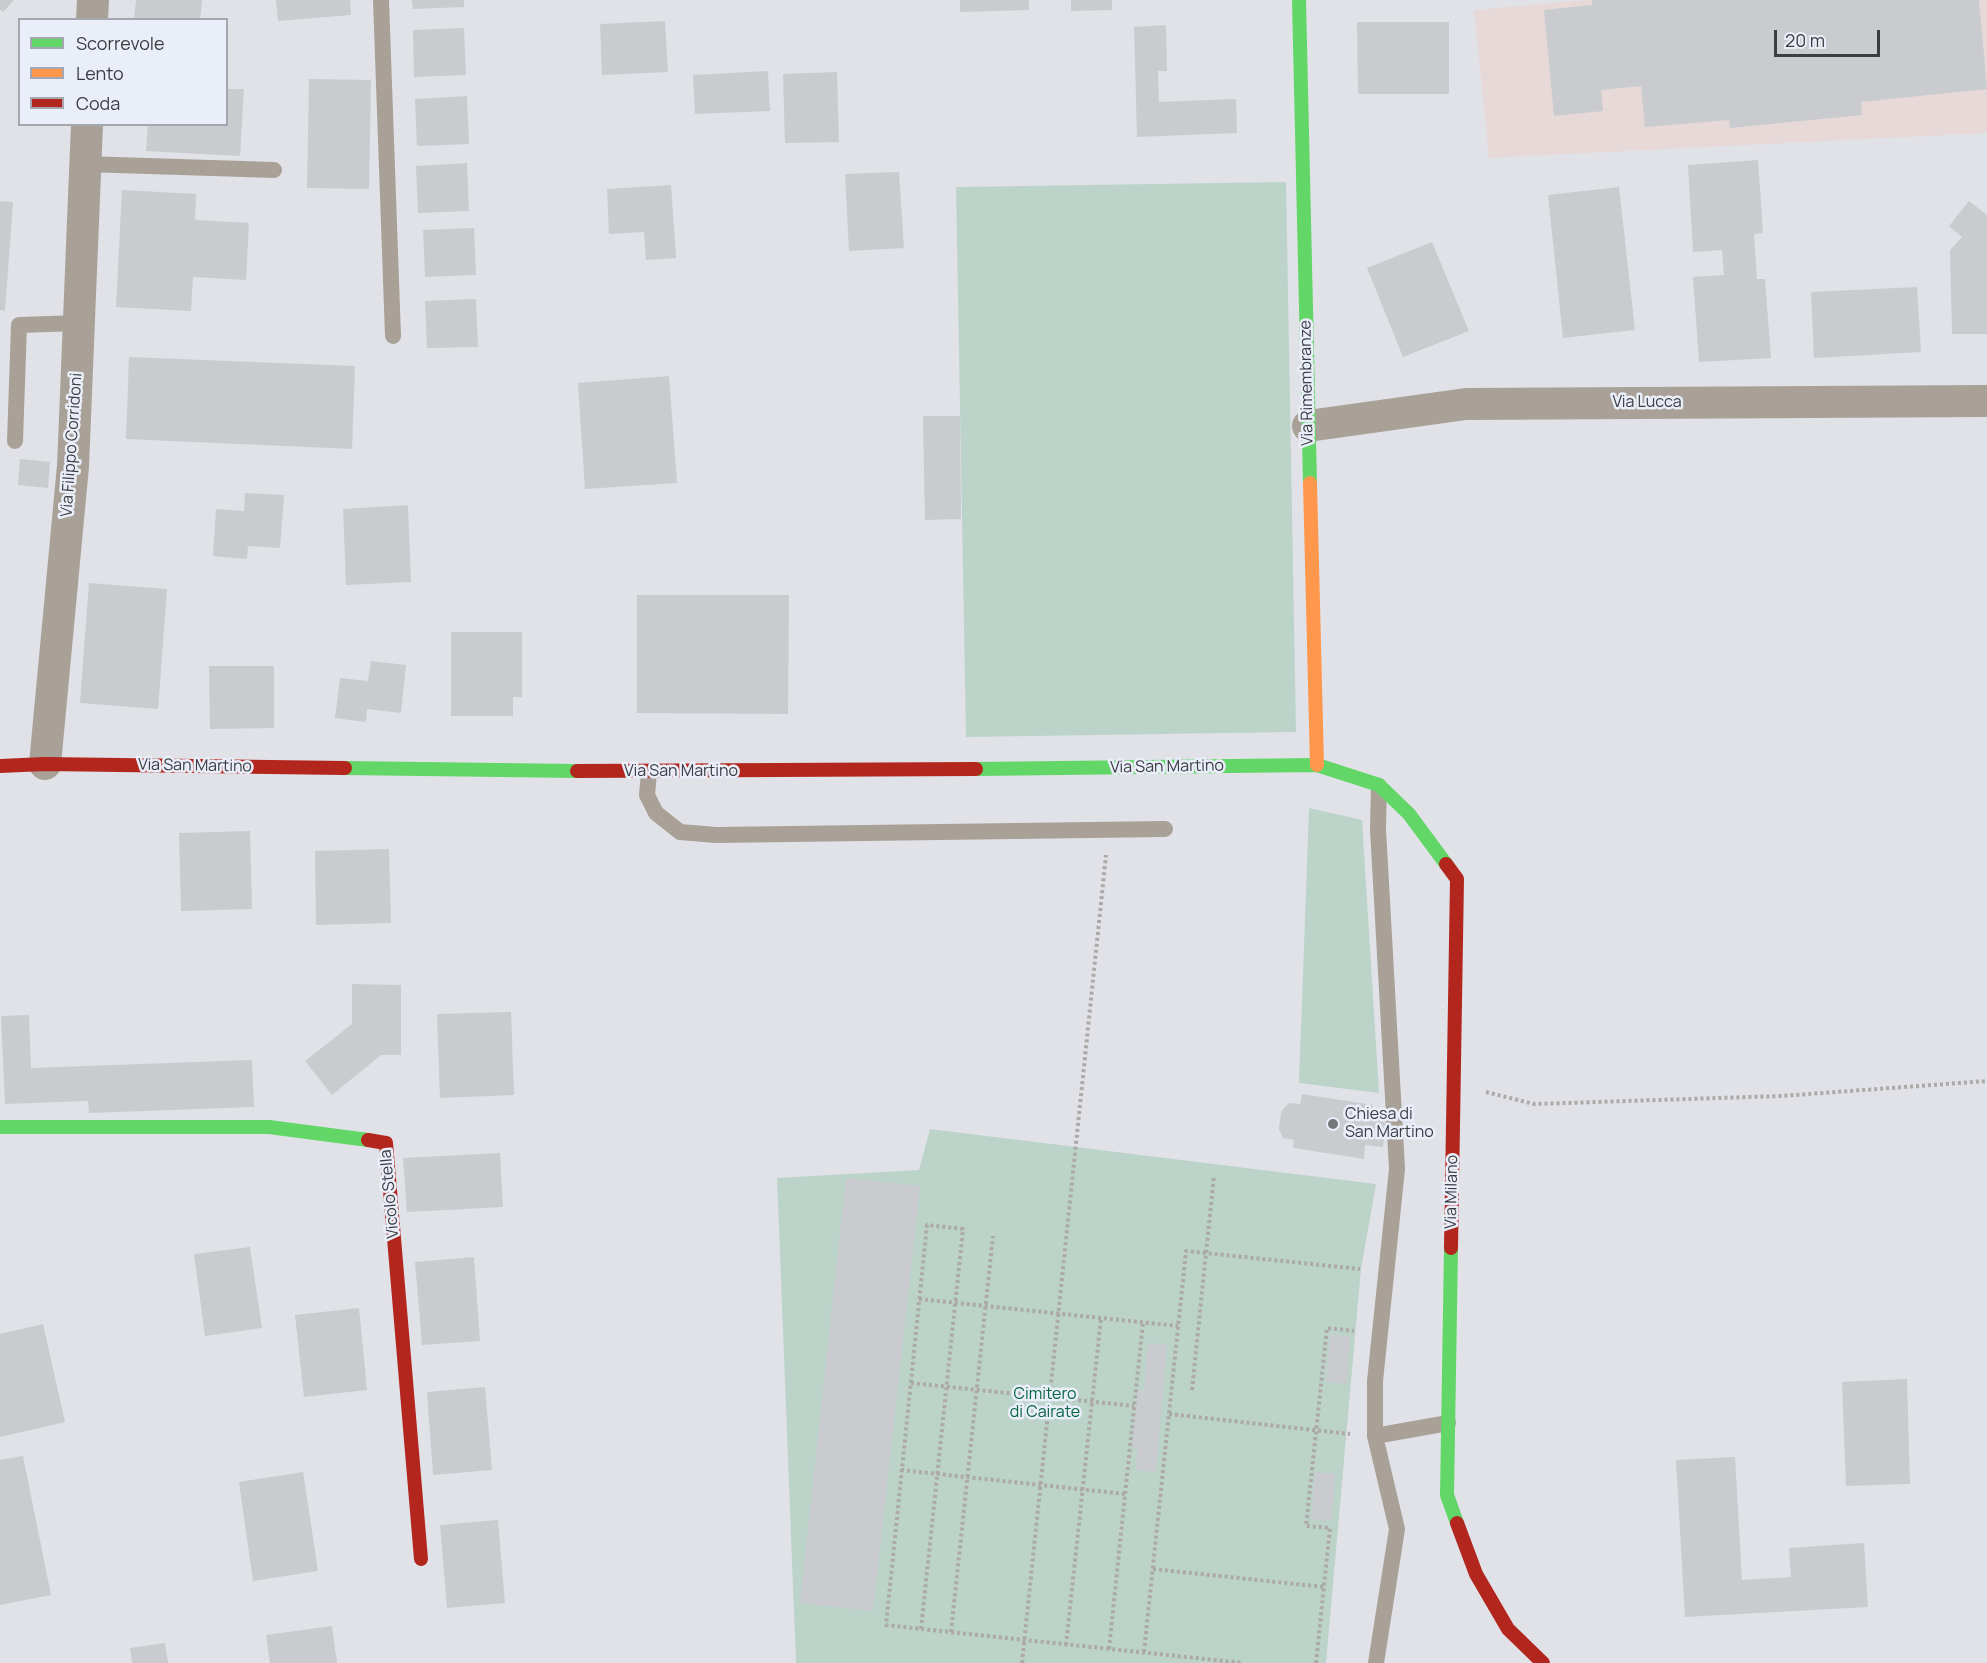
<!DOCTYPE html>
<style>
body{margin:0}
#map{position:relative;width:1987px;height:1663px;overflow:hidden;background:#e0e2e8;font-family:Manrope,sans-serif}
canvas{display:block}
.legend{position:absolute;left:18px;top:18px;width:210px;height:108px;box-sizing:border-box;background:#eaeef9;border:2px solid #a4a7af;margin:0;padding:8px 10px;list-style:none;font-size:18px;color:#3b3d41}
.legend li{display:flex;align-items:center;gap:12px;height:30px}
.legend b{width:30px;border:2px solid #a4a7af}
.scale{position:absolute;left:1774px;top:30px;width:106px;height:27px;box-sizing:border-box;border:3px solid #3b3d41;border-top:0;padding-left:8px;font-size:18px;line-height:21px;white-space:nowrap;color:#3b3d41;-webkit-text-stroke:4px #eaeef9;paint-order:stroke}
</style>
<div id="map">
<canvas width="1987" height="1663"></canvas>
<ul class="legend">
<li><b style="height:8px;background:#63d668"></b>Scorrevole</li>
<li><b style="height:8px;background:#ff974d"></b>Lento</li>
<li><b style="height:8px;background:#b3261e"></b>Coda</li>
</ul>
<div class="scale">20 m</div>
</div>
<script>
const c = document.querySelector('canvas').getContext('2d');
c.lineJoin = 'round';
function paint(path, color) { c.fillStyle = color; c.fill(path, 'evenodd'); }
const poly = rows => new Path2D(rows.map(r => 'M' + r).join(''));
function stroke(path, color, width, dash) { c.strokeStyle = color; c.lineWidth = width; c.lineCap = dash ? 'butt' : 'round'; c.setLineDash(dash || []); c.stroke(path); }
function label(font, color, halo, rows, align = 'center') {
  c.font = font + ' Manrope,sans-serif'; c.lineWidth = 5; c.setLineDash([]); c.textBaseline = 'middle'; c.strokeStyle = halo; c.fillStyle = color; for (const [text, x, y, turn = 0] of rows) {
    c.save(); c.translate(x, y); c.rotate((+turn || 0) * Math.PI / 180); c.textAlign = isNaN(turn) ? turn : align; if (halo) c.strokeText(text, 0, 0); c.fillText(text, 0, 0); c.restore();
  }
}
paint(poly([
 [1586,0,1987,0,1987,133,1489,158,1474,10]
]), '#e6d9d8');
paint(poly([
 [1286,182,1296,732,966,737,956,187],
 [1309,808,1362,820,1379,1093,1299,1083],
 [930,1129,1376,1184,1361,1269,1326,1663,796,1663,777,1178,919,1170]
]), '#bcd3ca');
paint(poly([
 [0,0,14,0,3,12,0,10],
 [136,0,202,0,200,20,134,20],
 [276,0,350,0,351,15,278,21],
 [412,0,464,0,464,7,413,9],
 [960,0,1029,0,1029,10,960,12],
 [1071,0,1112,0,1112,10,1071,11],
 [1592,0,1979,0,1987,89,1861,102,1862,115,1730,128,1729,120,1645,127,1641,86,1601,90,1603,111,1554,116,1544,10,1592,5],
 [665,21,668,72,602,75,600,24],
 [1357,22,1449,22,1449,94,1358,94],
 [1166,25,1167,71,1158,71,1159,102,1236,99,1237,133,1137,137,1134,27],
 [464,28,466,75,414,77,413,30],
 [768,71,770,111,695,114,693,75],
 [837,72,839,142,785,143,783,74],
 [309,79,371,80,369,189,307,188],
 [226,89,244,89,240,156,146,151,148,124,226,124],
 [467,96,469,144,417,146,415,99],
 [1758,160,1763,233,1754,234,1757,279,1765,279,1771,358,1699,362,1693,277,1724,275,1722,250,1693,252,1688,165],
 [467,163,469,211,418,213,416,166],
 [899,172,904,248,849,251,845,174],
 [671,185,676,258,646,260,644,232,609,234,607,189],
 [1619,187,1635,330,1563,338,1548,195],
 [122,190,196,194,195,220,249,223,246,280,193,277,191,311,116,307],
 [0,201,13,202,5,311,0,310],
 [1969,201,1987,215,1987,334,1952,334,1950,250,1962,237,1949,226],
 [474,228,476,275,425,277,423,230],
 [1432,242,1469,331,1403,357,1367,268],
 [1917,287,1921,352,1814,358,1811,292],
 [476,299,478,347,427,348,425,301],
 [129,357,355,366,352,449,126,439],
 [669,376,677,483,585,489,578,383],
 [923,416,960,416,961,519,925,520],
 [20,459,50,462,48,488,18,485],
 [245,493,284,495,280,548,248,546,247,559,213,556,216,509,244,511],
 [408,505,411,582,346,585,343,509],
 [89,583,167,589,158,709,80,703],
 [637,595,789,595,788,714,637,713],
 [451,632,522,632,522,697,513,697,513,716,451,716],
 [371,661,406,665,401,713,367,709,366,722,335,718,340,678,368,681],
 [209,666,274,666,274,728,210,729],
 [250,831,252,909,181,911,179,833],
 [389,849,391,923,316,925,315,851],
 [352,984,401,985,401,1055,381,1055,332,1095,305,1061,352,1024],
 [511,1012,514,1095,440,1098,437,1014],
 [29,1015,31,1068,252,1060,254,1107,89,1113,88,1101,5,1104,1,1016],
 [1302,1094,1373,1105,1371,1115,1387,1118,1383,1147,1365,1145,1364,1159,1293,1148,1294,1140,1283,1138,1279,1129,1280,1120,1282,1110,1289,1103,1300,1104],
 [500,1153,503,1207,407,1212,403,1158],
 [846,1178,920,1186,873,1611,800,1603],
 [250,1247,262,1328,205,1336,194,1254],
 [474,1257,480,1341,422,1345,415,1262],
 [359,1308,367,1390,304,1397,295,1315],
 [43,1324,65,1422,0,1437,0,1334],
 [1330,1334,1350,1336,1347,1384,1326,1382],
 [1148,1343,1167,1345,1156,1472,1136,1470,1137,1448,1132,1448,1137,1390,1144,1391],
 [1907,1379,1910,1484,1846,1486,1842,1382],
 [485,1387,492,1470,433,1475,427,1392],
 [23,1456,51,1595,0,1605,0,1460],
 [1735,1457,1742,1580,1791,1577,1789,1548,1864,1543,1868,1607,1685,1617,1676,1460],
 [303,1472,318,1571,253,1581,239,1482],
 [1315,1472,1335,1474,1332,1521,1311,1520],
 [498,1520,505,1603,447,1608,440,1525],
 [332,1626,337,1663,270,1663,266,1635],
 [165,1643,168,1663,132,1663,130,1648]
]), '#c9cbcf');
stroke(poly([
 [1486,1092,1534,1104,1781,1096,1987,1081],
 [919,1299,1178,1326],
 [911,1383,1134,1406],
 [1192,1390,1214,1175],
 [1169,1414,1350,1434],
 [901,1470,1125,1494],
 [1153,1569,1324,1587],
 [921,1629,963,1229,927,1225,886,1625,921,1629,1243,1663],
 [951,1632,993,1236],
 [1066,1645,1101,1318],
 [1109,1649,1143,1322],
 [1144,1652,1186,1251,1360,1269],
 [1022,1663,1106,855],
 [1316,1663,1330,1528,1306,1526,1327,1328,1354,1331]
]), '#aca9a7', 4, [3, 3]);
stroke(poly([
 [381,0,393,336],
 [85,164,274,170],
 [15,441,19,325,79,323],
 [649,772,647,795,656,813,680,832,716,835,1165,829],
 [1375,1436,1375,1381,1397,1169,1378,829,1379,786],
 [1376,1663,1397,1529,1375,1436,1448,1423]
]), '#a9a197', 16);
stroke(poly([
 [92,20,93,0],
 [1308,426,1466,404,1987,401],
 [45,764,73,466,87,124]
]), '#a9a197', 32);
stroke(poly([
 [1299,0,1310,483],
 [345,768,577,771],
 [976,769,1317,765,1379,785,1409,814,1446,864],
 [0,1127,269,1127,368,1140],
 [1451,1248,1447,1495,1457,1523]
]), '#63d668', 14);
stroke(poly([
 [1310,483,1317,765]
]), '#ff974d', 14);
stroke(poly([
 [0,766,45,764,345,768],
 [577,771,976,769],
 [1446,864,1457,879,1451,1248],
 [368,1140,386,1143,421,1559],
 [1457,1523,1476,1574,1508,1629,1543,1663]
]), '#b3261e', 14);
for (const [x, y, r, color] of [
 [1333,1124,6,"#75777b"]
]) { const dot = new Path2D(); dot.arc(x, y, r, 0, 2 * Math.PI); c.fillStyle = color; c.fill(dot); stroke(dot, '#eaeef9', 2); }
label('16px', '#3b3d41', '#eaeef9', [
 ["Via Rimembranze",1307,383,-91],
 ["Via Lucca",1647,403],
 ["Via Filippo Corridoni",72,445,-86],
 ["Via San Martino",195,766,1],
 ["Via San Martino",1167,767,-1],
 ["Via San Martino",681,772],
 ["Via Milano",1452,1192,-89],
 ["Vicolo Stella",390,1194,-95]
]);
label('16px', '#3b3d41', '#eaeef9', [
 ["Chiesa di",1345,1115],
 ["San Martino",1345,1133]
], 'left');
label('16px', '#086743', '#eaeef9', [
 ["Cimitero",1045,1395],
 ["di Cairate",1045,1413]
]);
</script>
